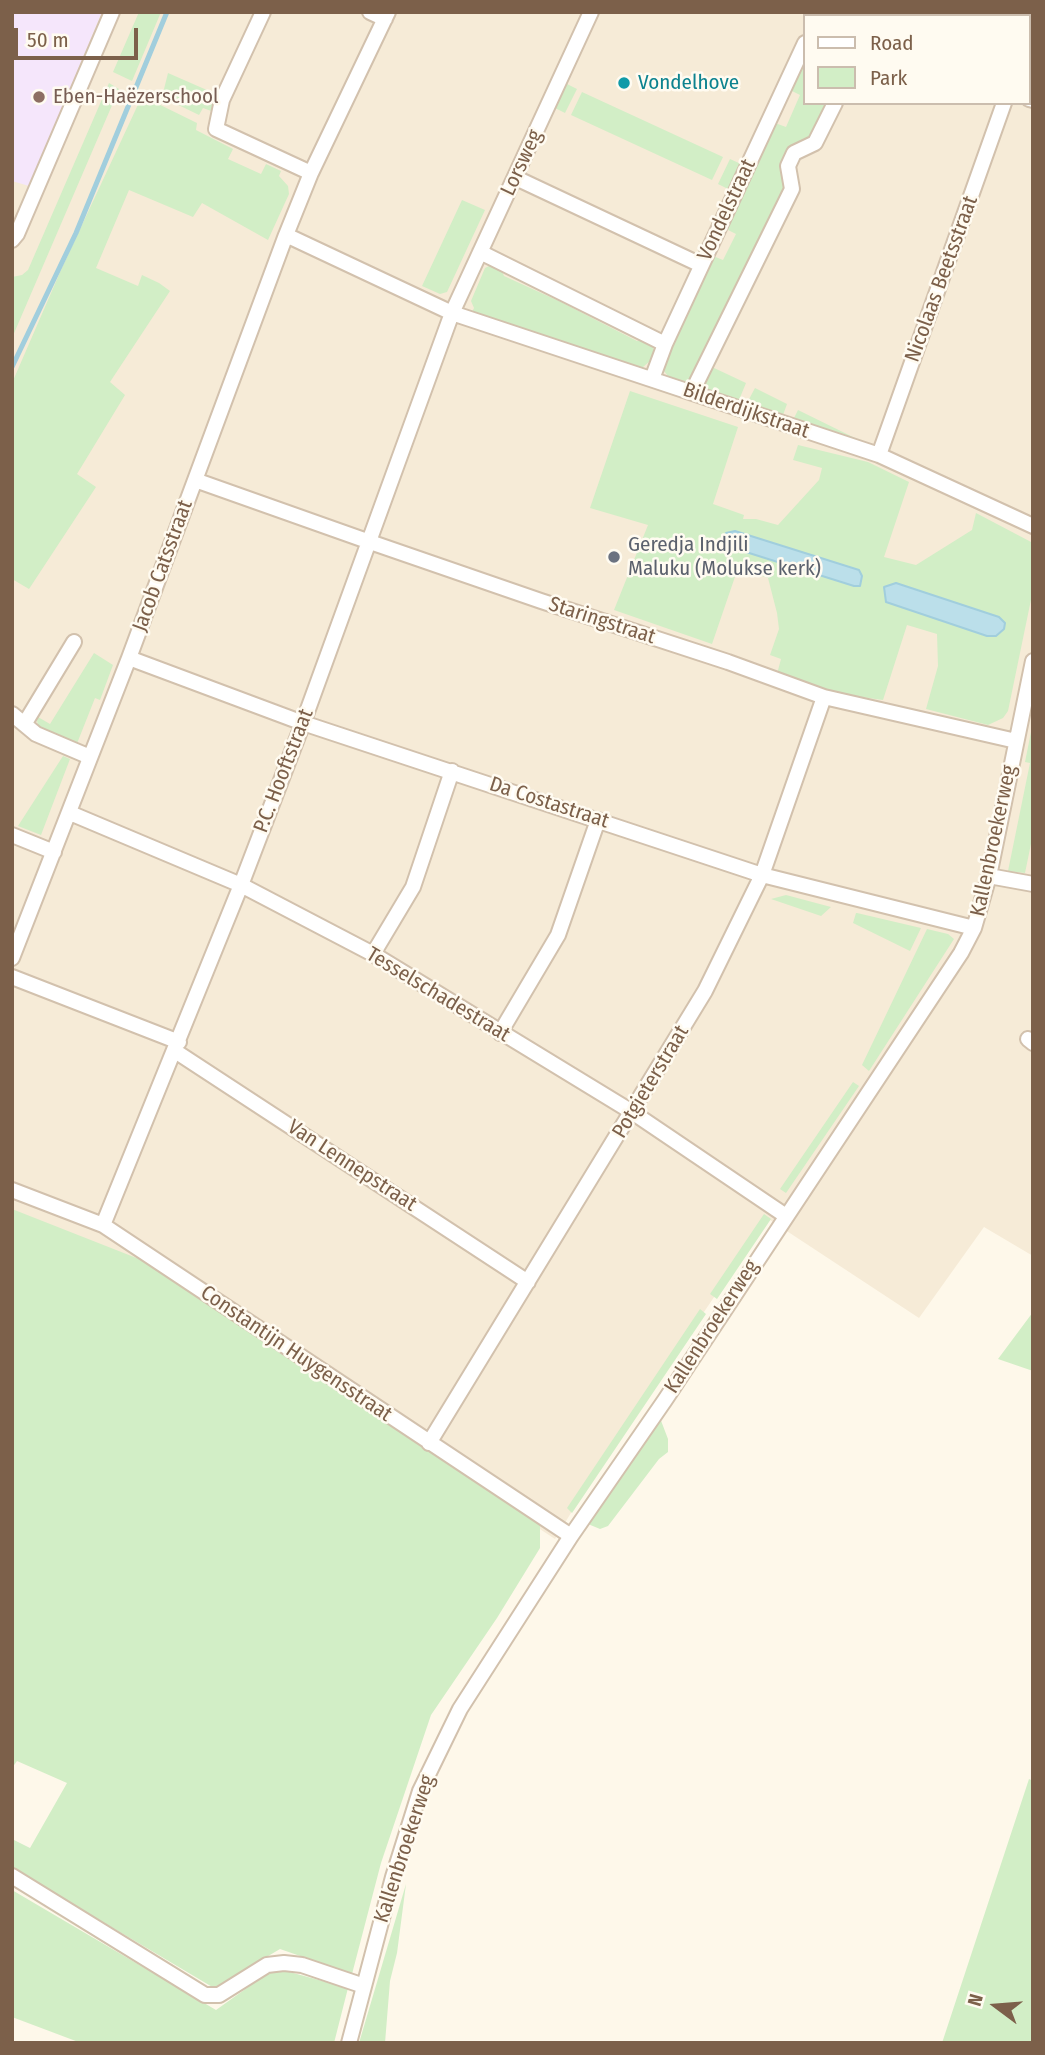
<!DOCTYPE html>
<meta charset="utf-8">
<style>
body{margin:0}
#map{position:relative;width:1045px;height:2055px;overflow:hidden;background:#fef8ea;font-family:"Fira Sans Condensed",sans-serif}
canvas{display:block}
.frame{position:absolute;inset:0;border:14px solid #7c604a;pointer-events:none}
.legend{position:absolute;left:803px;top:14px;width:228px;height:91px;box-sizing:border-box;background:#fffbf1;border:2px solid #cbbdae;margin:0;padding:9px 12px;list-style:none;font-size:21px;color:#7c604a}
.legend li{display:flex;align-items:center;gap:14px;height:35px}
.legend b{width:35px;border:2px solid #cbbdae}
.north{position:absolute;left:961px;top:1971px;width:70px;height:70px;-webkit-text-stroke:5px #fffbf1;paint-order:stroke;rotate:286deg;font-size:19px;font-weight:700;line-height:28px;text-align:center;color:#7c604a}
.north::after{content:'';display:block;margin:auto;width:24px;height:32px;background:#7c604a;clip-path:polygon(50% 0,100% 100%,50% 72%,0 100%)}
.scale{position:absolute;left:14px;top:28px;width:124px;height:32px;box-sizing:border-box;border:4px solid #7c604a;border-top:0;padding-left:9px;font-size:21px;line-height:24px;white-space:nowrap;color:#7c604a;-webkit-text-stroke:5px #fffbf1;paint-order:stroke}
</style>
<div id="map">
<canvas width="1045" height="2055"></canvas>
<div class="frame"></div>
<ul class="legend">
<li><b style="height:9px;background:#fff"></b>Road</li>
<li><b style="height:19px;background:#d2eec6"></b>Park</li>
</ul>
<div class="north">N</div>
<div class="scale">50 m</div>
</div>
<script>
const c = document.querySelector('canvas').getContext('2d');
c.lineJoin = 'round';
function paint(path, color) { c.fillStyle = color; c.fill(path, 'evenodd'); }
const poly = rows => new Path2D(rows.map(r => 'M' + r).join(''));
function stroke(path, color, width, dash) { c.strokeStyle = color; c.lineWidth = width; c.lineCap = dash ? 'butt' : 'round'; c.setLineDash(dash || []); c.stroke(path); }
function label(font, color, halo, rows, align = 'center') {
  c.font = font + ' "Fira Sans Condensed",sans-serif'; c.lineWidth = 5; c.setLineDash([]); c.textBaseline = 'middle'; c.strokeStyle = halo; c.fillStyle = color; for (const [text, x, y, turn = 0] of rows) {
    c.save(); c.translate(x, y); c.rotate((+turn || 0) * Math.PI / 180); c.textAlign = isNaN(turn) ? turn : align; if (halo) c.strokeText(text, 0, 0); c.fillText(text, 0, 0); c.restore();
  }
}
paint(poly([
 [12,12,1033,12,1033,1256,984,1227,919,1318,767,1218,588,1485,555,1539,137,1264,12,1219],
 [805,16,1029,16,1029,103,805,103]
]), '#f6ebd7');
paint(poly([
 [12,12,102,12,29,186,12,181]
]), '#f5e6fb');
paint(poly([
 [139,12,161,12,132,81,113,72],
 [805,59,805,103,831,103,814,138,796,148,787,192,697,376,687,382,668,376,664,371,664,363,713,256,723,260,736,234,726,229,775,123,786,127,800,95,790,90],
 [168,73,216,94,214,112,203,108,199,115,162,97],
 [109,83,119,89,12,338,12,277,22,275,28,270],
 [567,84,577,89,565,113,555,108],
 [582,92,723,157,712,180,571,115],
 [142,96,197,123,196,130,233,149,228,159,261,174,266,164,281,171,279,176,288,186,289,194,268,240,202,203,193,217,129,190,96,268,138,286,142,275,159,283,170,291,110,382,125,395,77,474,96,487,29,589,12,579,12,383,61,270],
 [730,159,741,164,728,189,718,184],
 [462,200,485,210,447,292,440,294,422,286],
 [491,265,501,269,504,276,561,302,637,341,645,339,650,342,654,350,650,361,643,367,638,367,472,312,474,308,471,301,485,268],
 [712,367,746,383,739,400,702,388],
 [755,388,787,404,783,415,747,403],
 [630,391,738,427,713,504,744,515,743,519,756,519,778,525,819,480,822,468,793,460,798,445,868,462,909,482,884,557,916,565,972,530,976,513,1033,543,1033,590,1008,711,1003,718,988,725,926,709,938,666,937,634,907,625,883,700,846,695,777,674,781,659,770,655,779,629,777,613,768,578,738,568,712,644,614,610,648,525,590,508],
 [798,410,859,440,794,418],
 [94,653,113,665,100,700,95,698,76,746,39,729,37,721,38,717,50,724],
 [1033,722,1033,834,1025,873,1008,871,1030,763,1025,762],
 [63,756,70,759,41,835,18,826],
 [786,895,831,907,821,916,771,899],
 [856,913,857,913,921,928,910,951,853,923],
 [927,929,948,934,954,939,869,1071,862,1065],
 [853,1082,859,1086,786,1193,780,1189],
 [12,1209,139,1259,535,1518,540,1525,540,1548,497,1618,431,1715,381,1863,352,1974,280,1949,214,1988,12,1868,12,1839,30,1848,67,1783,17,1761,12,1768],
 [764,1214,771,1219,717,1299,710,1294],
 [700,1309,706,1314,572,1513,567,1508],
 [1033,1312,1033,1371,998,1359],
 [660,1418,668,1439,668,1452,659,1459,608,1526,600,1529,588,1524],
 [1029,1779,1033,1781,1033,2043,942,2043],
 [406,1884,397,1953,390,1981,385,2043,359,2043],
 [12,1890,216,2010,275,1968,348,1988,334,2043,81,2043,12,2017]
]), '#d2eec6');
const water = poly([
 [735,531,859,570,862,576,860,586,854,586,730,547,724,541,726,533,735,531],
 [896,583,999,617,1005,623,1004,629,996,636,987,636,886,602,884,587,896,583]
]);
paint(water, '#bbdfea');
stroke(water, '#a1cedd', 2);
stroke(poly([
 [12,367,76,233,167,12]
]), '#a1cedd', 5);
const minor = poly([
 [263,12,222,100,216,129,311,173],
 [370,12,385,19],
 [947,12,949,16],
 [818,16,820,12],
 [878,16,880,12],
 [1029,99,1033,100],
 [516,178,701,265],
 [286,235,452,313,879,455,1033,526],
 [12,240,17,234,112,12],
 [480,252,665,344],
 [652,379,665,344,805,43],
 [692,392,792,189,788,166,794,153,815,143,835,103],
 [879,455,1004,103],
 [195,480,370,542,541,601,728,662,824,697,1016,741],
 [129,658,303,723,762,875,974,928],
 [12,714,36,734,90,757],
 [25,723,74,642],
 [70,813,241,885,373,954,632,1112,786,1216],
 [12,835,54,852],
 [989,876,1033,884],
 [373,954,413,887,452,771],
 [12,958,129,658,286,235,311,173,388,12],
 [12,977,179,1042],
 [500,1033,558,935,598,820],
 [1028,1039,1033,1043],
 [175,1051,528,1282],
 [12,1190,103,1225,571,1536],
 [103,1225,241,885,303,723,452,313,591,12],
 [429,1443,705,991,762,875,824,697],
 [12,1876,205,1995,219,1995,267,1965,284,1963,302,1965,364,1986],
 [349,2043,393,1877,420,1791,460,1709,571,1536,665,1400,961,953,974,928,989,876,1033,661]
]);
stroke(minor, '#d2c1ad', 18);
stroke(minor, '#fff', 14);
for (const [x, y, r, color] of [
 [624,83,7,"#0f9aa8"],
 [39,97,7,"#8d6e63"],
 [614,557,7,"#6b7280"]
]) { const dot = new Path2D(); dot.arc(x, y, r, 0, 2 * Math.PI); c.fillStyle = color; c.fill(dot); stroke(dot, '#fffbf1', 2.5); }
label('21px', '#0d838f', '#fffbf1', [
 ["Vondelhove",638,83]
], 'left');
label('21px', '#785e54', '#fffbf1', [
 ["Eben-Haëzerschool",53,97]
], 'left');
label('21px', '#7c604a', '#fffbf1', [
 ["Lorsweg",522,163,-65],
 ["Vondelstraat",727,210,-65],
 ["Nicolaas Beetsstraat",942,279,-70],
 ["Bilderdijkstraat",746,411,19],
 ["Jacob Catsstraat",163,566,-70],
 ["Staringstraat",602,621,18],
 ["P.C. Hooftstraat",284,771,-69],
 ["Da Costastraat",549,803,18],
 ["Kallenbroekerweg",994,841,-78],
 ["Tesselschadestraat",438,995,31],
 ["Potgieterstraat",651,1082,-59],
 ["Van Lennepstraat",352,1166,33],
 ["Kallenbroekerweg",712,1327,-57],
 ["Constantijn Huygensstraat",296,1354,34],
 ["Kallenbroekerweg",405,1849,-72]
]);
label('21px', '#5b616d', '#fffbf1', [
 ["Geredja Indjili",628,545],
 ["Maluku (Molukse kerk)",628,569]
], 'left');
</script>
